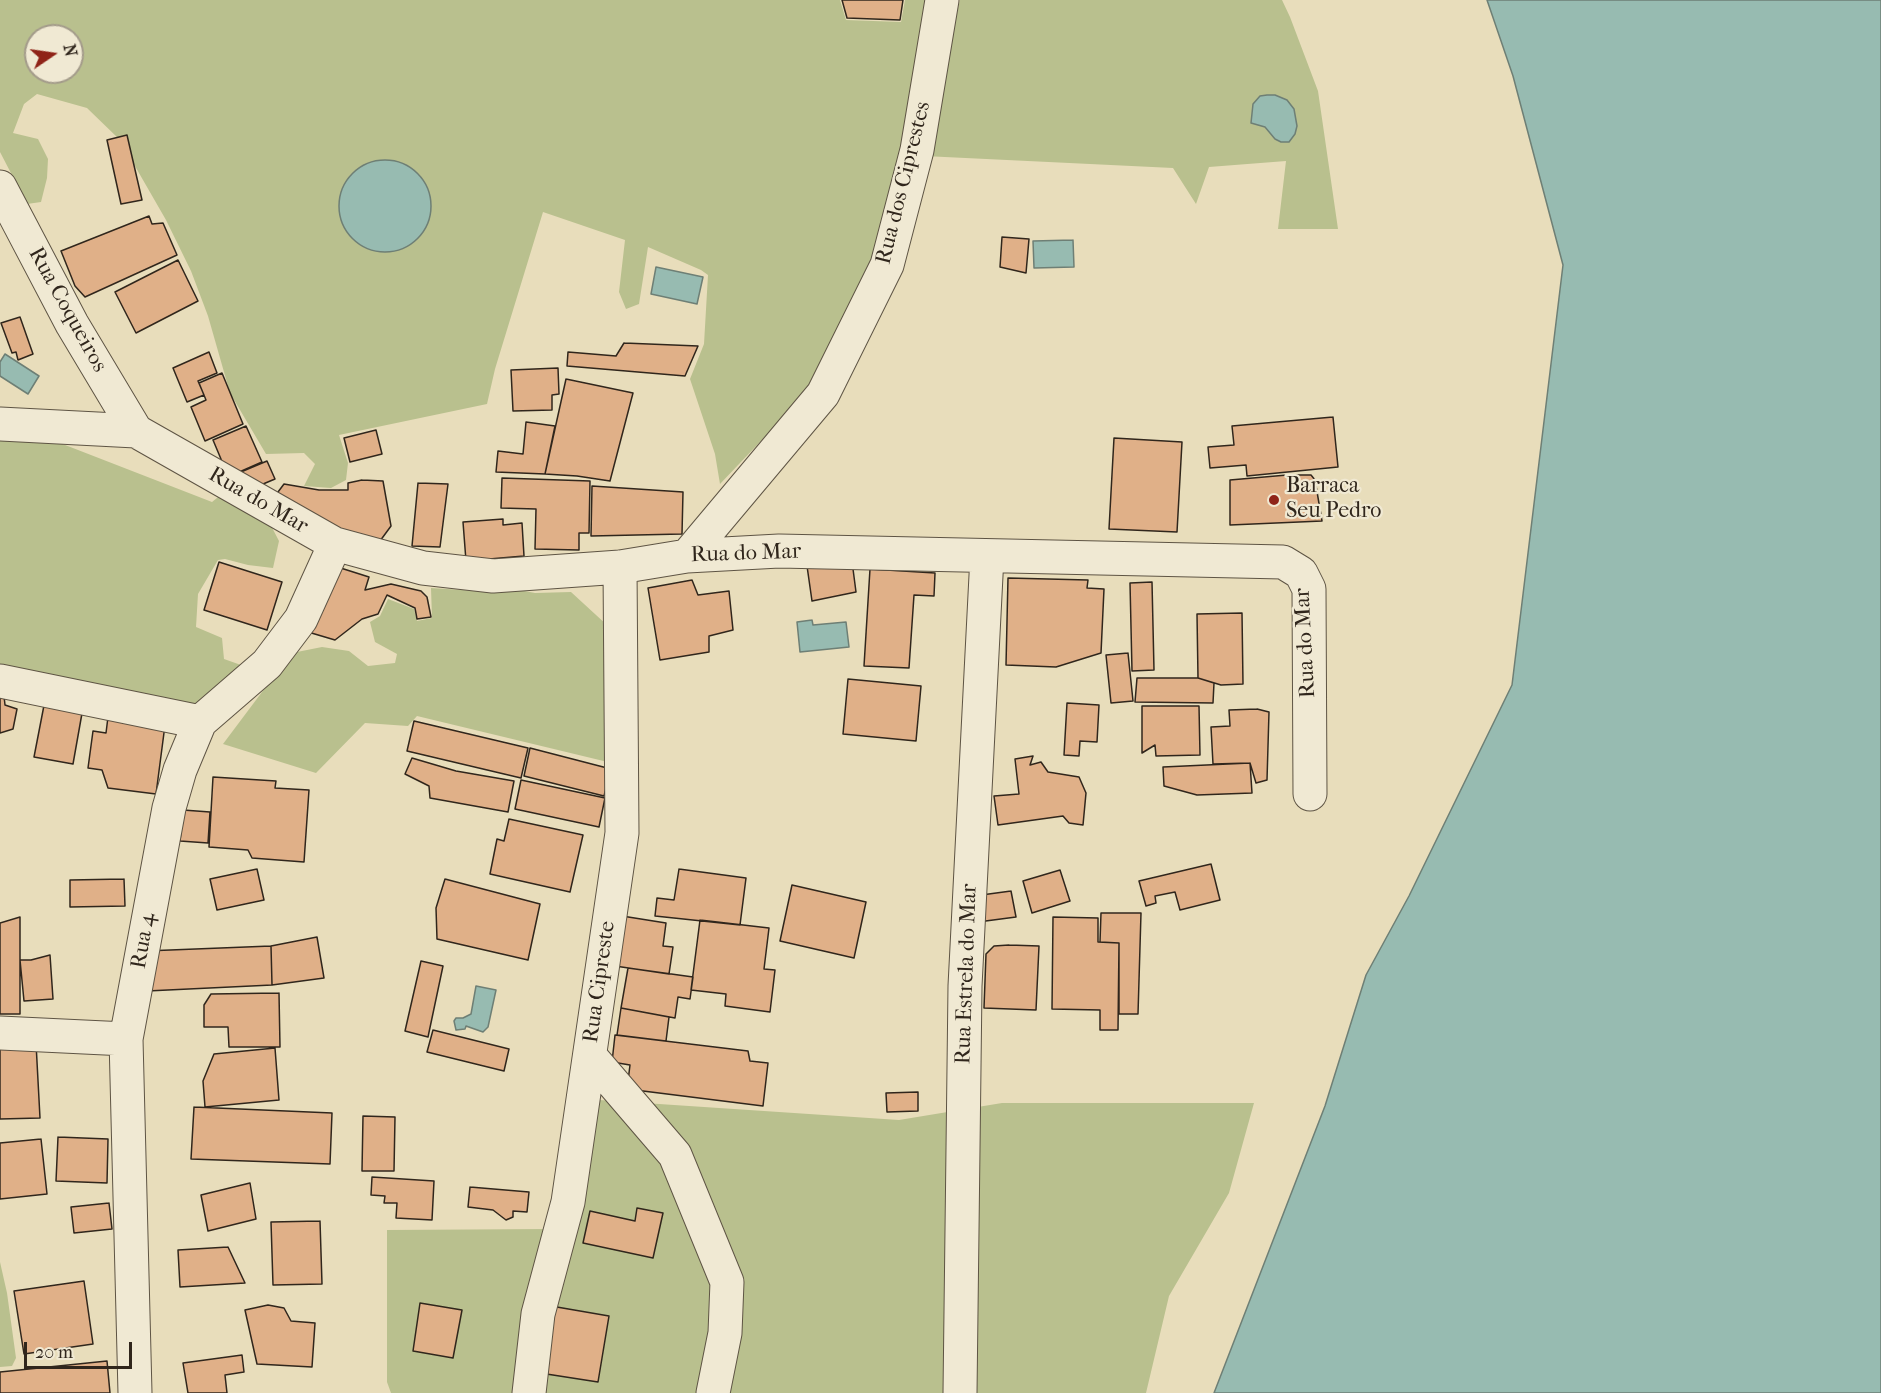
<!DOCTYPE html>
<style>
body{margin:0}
#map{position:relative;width:1881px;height:1393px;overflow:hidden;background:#e8ddbb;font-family:"IM FELL French Canon",serif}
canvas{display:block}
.north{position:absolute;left:24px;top:24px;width:60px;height:60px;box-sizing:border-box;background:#f0e9d3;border:2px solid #a39b8a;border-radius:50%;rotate:77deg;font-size:16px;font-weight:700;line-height:24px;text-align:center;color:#30261c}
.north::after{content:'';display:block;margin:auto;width:21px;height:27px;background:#8f2418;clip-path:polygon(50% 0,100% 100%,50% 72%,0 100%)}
.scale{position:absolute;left:24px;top:1342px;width:108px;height:27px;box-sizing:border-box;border:3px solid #30261c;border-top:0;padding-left:8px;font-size:18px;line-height:21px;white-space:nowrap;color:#30261c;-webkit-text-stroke:4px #f0e9d3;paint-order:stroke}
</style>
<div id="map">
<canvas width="1881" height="1393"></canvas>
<div class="north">N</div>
<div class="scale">20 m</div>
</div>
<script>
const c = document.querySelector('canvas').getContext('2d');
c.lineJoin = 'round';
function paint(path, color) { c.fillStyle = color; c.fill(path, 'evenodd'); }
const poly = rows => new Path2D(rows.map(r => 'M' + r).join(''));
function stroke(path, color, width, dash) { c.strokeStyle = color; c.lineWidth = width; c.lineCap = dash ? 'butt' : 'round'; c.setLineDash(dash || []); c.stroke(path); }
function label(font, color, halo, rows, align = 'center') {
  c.font = font + ' "IM FELL French Canon",serif'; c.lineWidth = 4.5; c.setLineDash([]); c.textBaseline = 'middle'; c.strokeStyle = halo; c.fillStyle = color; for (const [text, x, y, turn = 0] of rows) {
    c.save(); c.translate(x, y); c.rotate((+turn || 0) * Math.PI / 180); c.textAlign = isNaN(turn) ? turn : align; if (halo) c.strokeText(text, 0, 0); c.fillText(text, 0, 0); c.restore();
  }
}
paint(poly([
 [0,0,840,0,846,20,901,22,905,0,927,0,881,267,817,382,720,484,715,454,690,379,704,344,708,275,701,270,648,247,639,304,626,309,619,292,625,240,543,212,495,369,487,404,339,435,348,463,346,480,331,488,304,486,315,464,304,453,266,454,230,393,208,316,191,271,166,220,120,140,87,108,37,94,24,104,13,133,38,139,48,159,47,178,41,202,27,204,0,152],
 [36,36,72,36,72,72,36,72],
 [960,0,1282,0,1290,17,1318,91,1338,229,1278,229,1286,161,1209,167,1196,204,1173,168,924,156],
 [0,440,60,443,212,502,228,489,266,516,279,541,273,568,248,565,225,559,218,560,198,594,196,627,222,638,224,659,241,665,230,681,206,706,189,708,0,669],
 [498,586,535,593,571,592,608,626,616,764,417,716,408,726,365,723,316,773,223,744,271,680,282,655,322,647,349,651,368,666,395,663,397,654,375,642,370,622,380,616,388,599,414,609,417,621,432,618,431,588,479,591],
 [584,1099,899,1120,1002,1103,1254,1103,1229,1193,1169,1296,1146,1393,391,1393,387,1382,387,1230,551,1229],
 [0,1262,7,1293,16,1358,12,1366,0,1367]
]), '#b9c08e');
const water = poly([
 [1487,0,1881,0,1881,1393,1214,1393,1325,1106,1366,975,1409,896,1512,685,1563,265,1513,76,1487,0],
 [1267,95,1275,95,1287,100,1294,109,1297,126,1295,134,1289,142,1281,142,1275,139,1265,127,1251,123,1253,104,1260,96,1267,95],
 '339 206a46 46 0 1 1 92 0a46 46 0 1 1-92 0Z',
 [1073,240,1074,267,1034,268,1033,241,1073,240],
 [656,267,703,277,697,304,651,294,656,267],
 [5,354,39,376,28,394,0,376,0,362,5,354],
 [812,620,813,625,846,622,849,647,800,652,797,622,812,620],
 [476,986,496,990,488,1027,483,1032,466,1026,465,1029,456,1030,454,1021,456,1018,463,1018,471,1014,476,986]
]);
paint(water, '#97bbb1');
stroke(water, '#6e7f75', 1.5);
const building = poly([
 [842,0,903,0,900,20,847,18,842,0],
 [127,135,142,200,121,204,107,140,127,135],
 [149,216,152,224,163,223,177,255,85,297,75,286,61,251,149,216],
 [1002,237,1029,239,1026,273,1000,267,1002,237],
 [178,260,198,301,136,333,115,292,178,260],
 [20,317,33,354,18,360,16,352,12,353,1,323,20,317],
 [624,343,698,346,685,376,567,366,568,352,616,356,624,343],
 [209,352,217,373,198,381,204,395,187,402,173,368,209,352],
 [558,368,559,394,552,395,552,410,513,411,511,370,558,368],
 [222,373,243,424,205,441,191,407,206,400,199,383,222,373],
 [566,379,633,393,610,481,577,476,545,474,566,379],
 [1333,417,1338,467,1247,476,1246,465,1210,468,1208,447,1234,445,1232,426,1333,417],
 [526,422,555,426,545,474,496,472,498,451,523,454,526,422],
 [246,426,262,462,237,473,226,471,213,440,246,426],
 [376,430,382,454,350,462,344,438,376,430],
 [1114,438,1182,442,1177,532,1109,529,1114,438],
 [267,461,275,479,244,492,236,474,267,461],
 [1287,475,1311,475,1315,480,1322,521,1230,525,1230,480,1287,475],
 [502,478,590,481,589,533,579,533,579,550,535,549,536,509,501,508,502,478],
 [362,480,383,481,391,526,380,541,343,532,275,496,284,484,319,490,348,490,348,483,362,480],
 [418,483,448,484,440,547,412,546,418,483],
 [592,486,683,492,682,534,591,536,592,486],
 [503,519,503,525,522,523,524,556,466,561,463,522,503,519],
 [219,562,282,582,267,630,204,610,219,562],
 [328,564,369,577,365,590,391,584,421,591,427,597,431,617,417,619,415,608,387,595,378,614,362,619,335,640,308,632,328,564],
 [807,566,853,569,856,592,812,601,807,566],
 [870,569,935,573,934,596,914,595,909,668,864,666,870,569],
 [1008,578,1088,580,1087,588,1104,589,1101,653,1056,667,1006,665,1008,578],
 [692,580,698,595,729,591,733,630,709,636,709,652,660,660,648,588,692,580],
 [1152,582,1154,670,1132,671,1130,583,1152,582],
 [1242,613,1243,684,1221,685,1198,678,1197,614,1242,613],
 [1128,653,1133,701,1111,703,1106,655,1128,653],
 [1137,678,1198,678,1214,683,1213,703,1135,702,1137,678],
 [848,679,921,686,916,741,843,734,848,679],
 [0,687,3,687,5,705,17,709,13,729,0,733,0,687],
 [46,695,84,702,73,764,34,757,46,695],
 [1067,703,1099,705,1097,742,1080,741,1079,756,1064,755,1067,703],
 [1142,706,1199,706,1200,755,1156,756,1155,745,1142,753,1142,706],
 [1257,709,1269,712,1267,780,1256,783,1250,763,1213,764,1211,727,1230,726,1229,710,1257,709],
 [108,717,165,725,156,794,108,788,102,770,88,768,93,731,106,733,108,717],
 [414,721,528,748,521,778,407,751,414,721],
 [530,748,611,769,604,796,524,776,530,748],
 [1033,756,1030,765,1041,762,1048,772,1079,777,1086,793,1083,825,1069,823,1063,816,998,825,994,796,1019,794,1015,759,1033,756],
 [412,758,456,771,514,781,508,812,430,798,429,786,405,774,412,758],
 [1250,763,1252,793,1197,795,1164,786,1163,767,1250,763],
 [213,777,276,781,275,788,309,790,304,862,252,858,248,850,209,847,213,777],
 [521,780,605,798,599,827,515,809,521,780],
 [183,810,210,812,208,843,180,841,183,810],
 [509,819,583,835,570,892,490,874,497,839,504,841,509,819],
 [1211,864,1220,900,1180,910,1175,892,1155,896,1156,903,1146,906,1139,881,1211,864],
 [257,869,264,900,217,910,210,879,257,869],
 [679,869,746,878,740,925,655,916,657,898,674,900,679,869],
 [1060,870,1070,901,1032,913,1023,881,1060,870],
 [124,879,125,906,70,907,70,880,124,879],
 [445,879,540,904,528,960,437,939,436,908,445,879],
 [792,885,866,902,854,958,780,941,792,885],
 [1011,891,1016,917,978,922,974,896,1011,891],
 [1101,913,1141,913,1138,1014,1119,1014,1119,943,1100,942,1101,913],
 [622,916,666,923,663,946,673,947,669,974,615,966,622,916],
 [20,917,20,1014,0,1014,0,923,20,917],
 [1053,917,1098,918,1098,942,1119,943,1118,1030,1100,1030,1100,1010,1052,1009,1053,917],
 [700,920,769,928,764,969,775,970,770,1012,725,1006,726,994,691,990,700,920],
 [317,937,324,978,272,985,271,946,317,937],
 [1009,945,1039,946,1036,1010,984,1008,986,954,994,946,1009,945],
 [271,946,272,985,147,991,145,951,271,946],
 [50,955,53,999,24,1001,20,960,31,960,50,955],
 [421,961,443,966,428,1037,405,1031,421,961],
 [628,968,693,977,690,999,678,997,675,1018,621,1008,628,968],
 [279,993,280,1047,229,1047,228,1027,204,1027,204,1005,211,994,279,993],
 [621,1008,669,1017,666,1041,617,1035,621,1008],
 [433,1030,509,1049,504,1071,427,1052,433,1030],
 [615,1035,748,1051,750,1061,768,1063,763,1106,627,1089,630,1065,612,1062,615,1035],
 [36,1043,40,1118,0,1119,0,1045,36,1043],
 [275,1048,279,1100,205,1107,203,1081,214,1054,275,1048],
 [918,1092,918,1111,887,1112,886,1093,918,1092],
 [194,1107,332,1113,330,1164,191,1159,194,1107],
 [363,1116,395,1117,394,1171,362,1171,363,1116],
 [58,1137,108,1139,107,1183,56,1181,58,1137],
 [41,1139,47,1194,0,1199,0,1143,41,1139],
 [372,1177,434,1181,432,1220,396,1218,397,1203,384,1203,385,1196,371,1195,372,1177],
 [250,1183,256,1219,208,1231,201,1195,250,1183],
 [470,1187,529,1192,527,1212,513,1211,513,1217,506,1220,493,1210,468,1207,470,1187],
 [109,1203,112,1229,74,1233,71,1207,109,1203],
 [637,1208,663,1213,653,1258,583,1243,590,1211,635,1221,637,1208],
 [320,1221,322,1284,273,1285,271,1222,320,1221],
 [228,1247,245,1283,180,1287,178,1250,228,1247],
 [84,1281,93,1344,24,1354,14,1291,84,1281],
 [420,1303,462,1310,453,1358,413,1351,420,1303],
 [268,1305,284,1308,291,1321,315,1323,312,1367,257,1364,245,1310,268,1305],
 [551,1306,609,1316,598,1382,540,1373,551,1306],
 [242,1355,244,1372,225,1375,227,1393,188,1393,183,1363,242,1355],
 [107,1361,110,1393,0,1393,0,1372,107,1361]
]);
paint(building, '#e0b088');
stroke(building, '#30261c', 1.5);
const street = poly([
 [0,187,72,324,136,431],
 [0,424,136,431,335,544,423,568,493,576,620,567,687,556,779,551,1283,562,1301,573,1309,589,1310,794],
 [687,556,823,394,887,265,917,150,942,0],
 [0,681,200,722],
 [0,1033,126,1039],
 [590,1056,675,1155,727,1282,725,1333,713,1393],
 [135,1393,126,1039,169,808,180,770,200,722,267,664,301,619,335,544],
 [529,1393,538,1314,568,1202,622,833,620,567],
 [960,1393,965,986,987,556]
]);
stroke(street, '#5e5444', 35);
stroke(street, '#f0e9d3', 33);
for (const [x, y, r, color] of [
 [1274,500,6,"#8f2418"]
]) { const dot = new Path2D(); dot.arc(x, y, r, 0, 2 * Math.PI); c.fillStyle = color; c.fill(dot); stroke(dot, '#f0e9d3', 2); }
label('22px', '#30261c', '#f0e9d3', [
 ["Rua dos Ciprestes",904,183,-76],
 ["Rua Coqueiros",67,310,61],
 ["Rua do Mar",258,501,30],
 ["Rua do Mar",746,554,-2],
 ["Rua do Mar",1306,643,-93],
 ["Rua 4",144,941,-80],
 ["Rua Estrela do Mar",967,974,-88],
 ["Rua Cipreste",600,982,-82]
]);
label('22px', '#30261c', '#f0e9d3', [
 ["Barraca",1286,487],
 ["Seu Pedro",1286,512]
], 'left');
</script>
